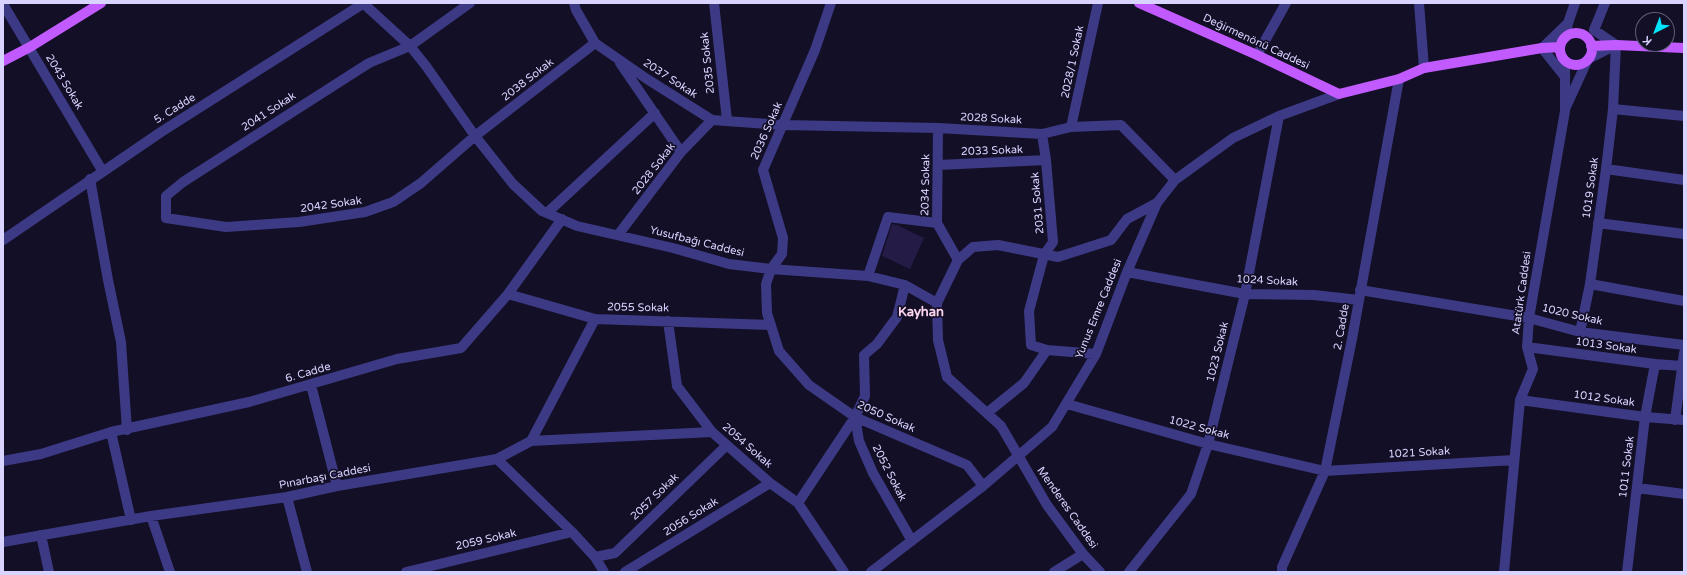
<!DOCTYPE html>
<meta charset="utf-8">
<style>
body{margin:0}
#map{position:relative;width:1687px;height:575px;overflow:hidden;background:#130f26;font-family:"Varela Round",sans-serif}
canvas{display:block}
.frame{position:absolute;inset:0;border:4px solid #d9d4ff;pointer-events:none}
.north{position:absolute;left:1635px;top:12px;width:40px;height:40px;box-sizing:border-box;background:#130f26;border:1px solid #625e7d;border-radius:50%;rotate:222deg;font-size:11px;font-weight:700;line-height:16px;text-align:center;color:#d9d4ff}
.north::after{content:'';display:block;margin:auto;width:14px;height:18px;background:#00e5ff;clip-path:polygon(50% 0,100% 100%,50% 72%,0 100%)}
</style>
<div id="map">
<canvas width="1687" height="575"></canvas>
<div class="frame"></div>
<div class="north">K</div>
</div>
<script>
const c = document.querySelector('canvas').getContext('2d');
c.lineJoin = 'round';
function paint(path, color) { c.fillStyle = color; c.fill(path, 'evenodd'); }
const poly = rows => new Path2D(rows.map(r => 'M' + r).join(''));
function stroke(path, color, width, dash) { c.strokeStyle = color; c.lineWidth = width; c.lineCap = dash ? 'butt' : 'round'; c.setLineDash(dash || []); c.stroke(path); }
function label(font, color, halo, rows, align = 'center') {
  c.font = font + ' "Varela Round",sans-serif'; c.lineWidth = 3.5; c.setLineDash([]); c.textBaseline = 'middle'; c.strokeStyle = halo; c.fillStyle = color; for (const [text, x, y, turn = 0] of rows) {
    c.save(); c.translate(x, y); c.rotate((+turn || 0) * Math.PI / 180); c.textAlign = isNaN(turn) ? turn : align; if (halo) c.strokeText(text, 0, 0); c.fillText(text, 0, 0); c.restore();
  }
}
paint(poly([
 [892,224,897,225,924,238,910,269,882,256]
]), '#241b47');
stroke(poly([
 [363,3,410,46,426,66,475,136,513,184,542,211,577,226,673,248,729,264,771,269,868,276,905,285,937,303],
 [470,3,410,46,369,63,183,182,166,196,166,218,226,227,299,222,365,212,393,202,421,183,475,136,595,43],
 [574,3,576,10,595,43,647,79,712,120,782,125,938,128,1042,134,1071,127,1121,125,1175,180],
 [714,3,727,120],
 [831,3,815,50,763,170,783,238,782,254,771,269,766,284,767,313,779,351,809,385,855,417,967,465,983,486],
 [1419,3,1424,68],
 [1605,3,1594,30,1616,45],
 [3,4,103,172],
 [1565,38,1568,23,1575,3],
 [1257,55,1286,3],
 [620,63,681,152],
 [1565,77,1542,48,1568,23],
 [1566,107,1588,59,1616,45],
 [1613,109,1684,116],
 [1071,127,1098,3],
 [938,128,937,223,958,260],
 [1042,134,1046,160,1053,242,1044,255,1029,311,1031,345,1047,350,1096,354],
 [938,165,1046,160],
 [1606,169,1684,180],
 [90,179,108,280,121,342,127,430],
 [547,213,655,113],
 [1598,223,1684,234],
 [618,235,681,152,712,120],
 [3,240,161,132,364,3],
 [1127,272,1245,294,1314,295,1359,300],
 [868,276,888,217,937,223],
 [1590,284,1684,301],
 [1360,290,1529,318,1580,332,1684,345],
 [508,294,595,319,771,325],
 [668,321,677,386,712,432,770,483,798,503,844,572],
 [1580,332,1590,284,1606,169,1613,109,1616,45],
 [1527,347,1655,364,1682,366],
 [311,385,337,486],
 [1520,400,1645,417,1684,420],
 [1067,404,1208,444,1325,471,1514,460],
 [987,413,1024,383,1047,350],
 [855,417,859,441,873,473,912,541],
 [1675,420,1684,353],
 [111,432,131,520],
 [531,441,712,432],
 [497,459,572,532,595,557,604,572],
 [3,461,41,454,111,432,249,402,397,359,461,348,508,294,562,219],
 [1637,488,1684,494],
 [287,497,307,572],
 [798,503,855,417,865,396,864,355,877,344,897,317,905,285],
 [151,516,170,572],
 [41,535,49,572],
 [3,542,151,516,287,497,337,486,497,459,531,441,595,319],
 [595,557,615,553,727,445],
 [406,572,572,532],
 [625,572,770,483],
 [871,572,983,486,1052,427,1096,354,1127,272,1157,203,1175,180,1233,138,1279,116,1339,94],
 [1054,572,1083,554],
 [1100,572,1083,554,1047,505,1001,426,947,377,938,340,937,303,958,260,973,247,998,245,1058,257,1111,240,1127,219,1157,203],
 [1129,572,1191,494,1208,444,1245,294,1279,116],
 [1282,572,1282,567,1325,471,1352,339,1399,79],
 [1504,572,1520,400,1533,369,1527,347,1529,318,1565,111,1565,65,1562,57],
 [1627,572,1645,417,1655,364]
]), '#3d3a85', 10);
stroke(poly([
 [1139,3,1257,55,1339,94,1399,79,1424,68,1542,48,1560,47],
 '1560 49a16 16 0 1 1 32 0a16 16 0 1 1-32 0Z',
 [1591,46,1616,45,1684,48],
 [3,61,30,47,101,3]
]), '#c25bff', 10);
label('11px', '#d9d4ff', '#130f26', [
 ["Değirmenönü Caddesi",1256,42,25],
 ["2028/1 Sokak",1073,62,-78],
 ["2035 Sokak",708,63,-96],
 ["2037 Sokak",670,79,33],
 ["2038 Sokak",528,80,-38],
 ["2043 Sokak",64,82,59],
 ["5. Cadde",175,109,-32],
 ["2041 Sokak",269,112,-33],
 ["2028 Sokak",991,119,3],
 ["2036 Sokak",767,131,-66],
 ["2033 Sokak",992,151,-2],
 ["2028 Sokak",654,169,-52],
 ["2034 Sokak",926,185,-89],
 ["1019 Sokak",1591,188,-82],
 ["2031 Sokak",1038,203,-95],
 ["2042 Sokak",331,205,-8],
 ["Yusufbağı Caddesi",697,242,14],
 ["1024 Sokak",1267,281,3],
 ["Atatürk Caddesi",1522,293,-82],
 ["2055 Sokak",638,308,1],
 ["Yunus Emre Caddesi",1099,309,-68],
 ["1020 Sokak",1572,315,13],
 ["2. Cadde",1342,327,-80],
 ["1013 Sokak",1606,346,8],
 ["1023 Sokak",1218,352,-76],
 ["6. Cadde",308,373,-16],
 ["1012 Sokak",1604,399,8],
 ["2050 Sokak",886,417,24],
 ["1022 Sokak",1199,428,15],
 ["2054 Sokak",747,446,41],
 ["1021 Sokak",1419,453,-3],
 ["1011 Sokak",1627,467,-83],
 ["2052 Sokak",889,473,63],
 ["Pınarbaşı Caddesi",325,477,-11],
 ["2057 Sokak",655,497,-44],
 ["Menderes Caddesi",1067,508,55],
 ["2056 Sokak",691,517,-32],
 ["2059 Sokak",486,540,-13]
]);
label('bold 13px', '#ffd6f0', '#130f26', [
 ["Kayhan",921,313]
]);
</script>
